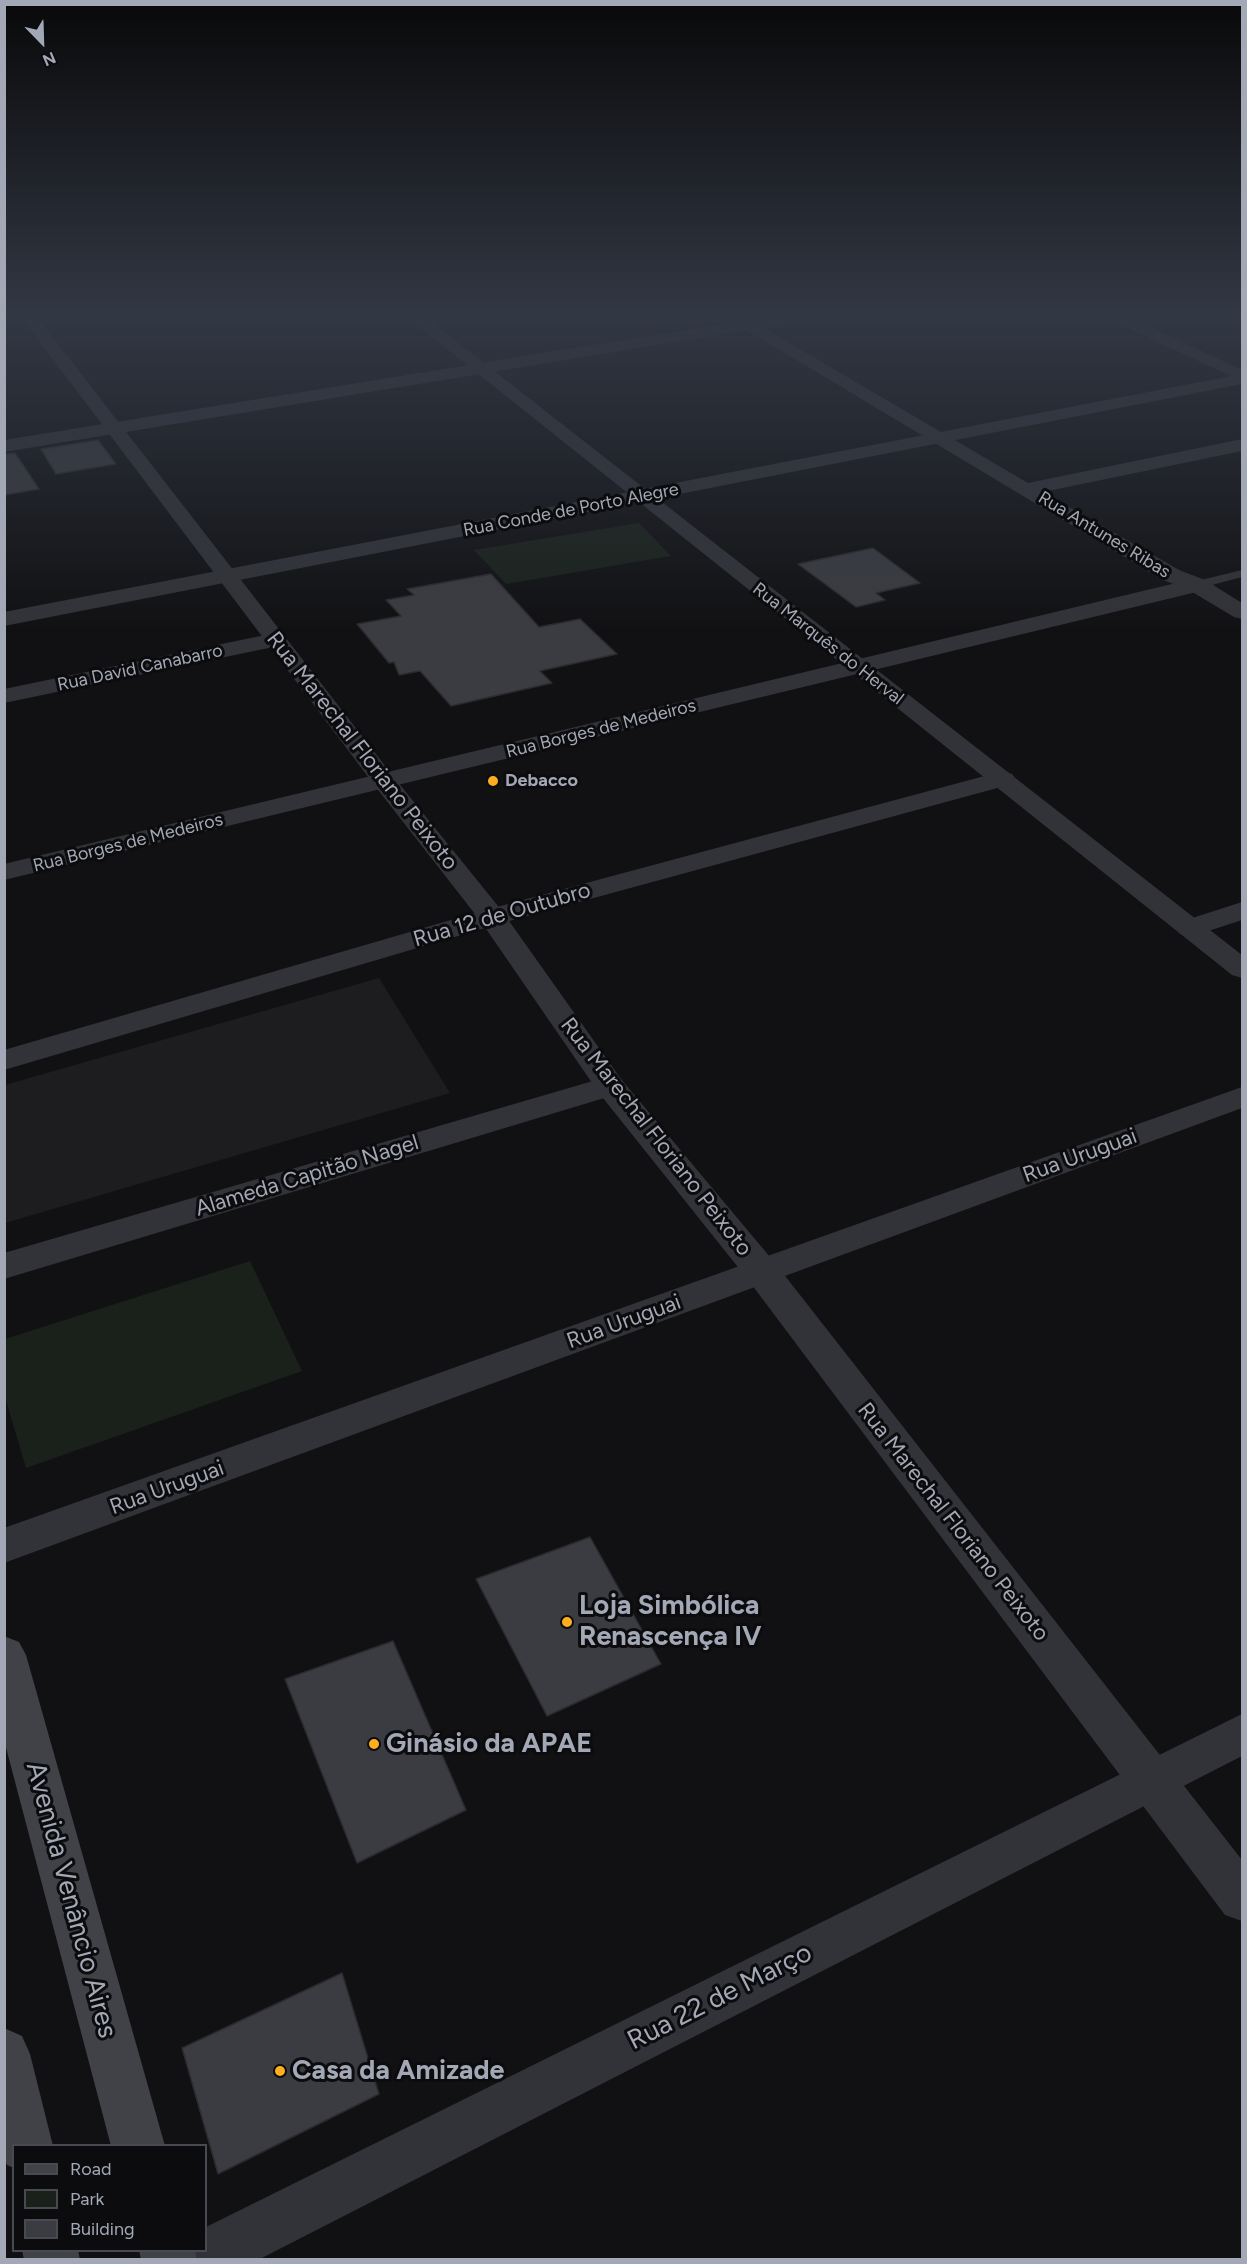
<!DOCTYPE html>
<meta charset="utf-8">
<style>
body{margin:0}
#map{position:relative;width:1247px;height:2264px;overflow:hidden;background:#111113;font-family:Figtree,sans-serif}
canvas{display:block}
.frame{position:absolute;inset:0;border:6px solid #a2a8b5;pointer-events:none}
.legend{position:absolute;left:12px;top:2144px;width:195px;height:108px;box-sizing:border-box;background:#0c0c0e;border:2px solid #484a51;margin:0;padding:8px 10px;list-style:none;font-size:18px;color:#a2a8b5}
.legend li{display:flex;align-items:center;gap:12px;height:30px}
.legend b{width:30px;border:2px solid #484a51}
.north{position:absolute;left:12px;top:12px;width:60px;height:60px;-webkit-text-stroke:4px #0c0c0e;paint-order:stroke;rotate:157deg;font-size:16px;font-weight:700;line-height:24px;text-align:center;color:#a2a8b5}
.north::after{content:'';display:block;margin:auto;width:21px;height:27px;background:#a2a8b5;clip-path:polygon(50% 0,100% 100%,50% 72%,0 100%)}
</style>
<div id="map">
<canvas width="1247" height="2264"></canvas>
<div class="frame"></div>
<ul class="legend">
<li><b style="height:8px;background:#404248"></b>Road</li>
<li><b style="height:16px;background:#19211a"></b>Park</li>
<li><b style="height:16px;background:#3b3c41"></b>Building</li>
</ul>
<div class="north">N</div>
</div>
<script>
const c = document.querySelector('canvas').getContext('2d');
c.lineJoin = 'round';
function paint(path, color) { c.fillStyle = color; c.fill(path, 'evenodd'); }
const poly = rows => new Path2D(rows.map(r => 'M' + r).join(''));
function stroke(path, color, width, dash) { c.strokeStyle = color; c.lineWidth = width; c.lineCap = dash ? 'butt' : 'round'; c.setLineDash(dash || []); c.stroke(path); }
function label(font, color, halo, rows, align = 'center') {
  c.font = font + ' Figtree,sans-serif'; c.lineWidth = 6; c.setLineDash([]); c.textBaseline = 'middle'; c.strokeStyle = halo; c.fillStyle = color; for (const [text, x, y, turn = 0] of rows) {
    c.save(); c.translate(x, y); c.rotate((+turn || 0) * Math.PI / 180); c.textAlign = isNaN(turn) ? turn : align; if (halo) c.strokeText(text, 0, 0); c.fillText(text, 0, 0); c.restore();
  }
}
paint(poly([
 [379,978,450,1093,5,1223,5,1085]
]), '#1d1d20');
paint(poly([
 [639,523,671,556,506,584,474,550],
 [250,1261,302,1371,26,1468,5,1397,5,1339]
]), '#19211a');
const building = poly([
 [98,440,116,464,56,474,41,449,98,440],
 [15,453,39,489,4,495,4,454,15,453],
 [873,548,920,583,876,593,885,600,856,607,798,564,873,548],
 [491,574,539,627,580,619,617,654,540,671,552,683,451,706,420,671,399,675,394,662,389,663,357,624,401,616,386,600,414,595,407,589,491,574],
 [590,1537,661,1664,547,1716,476,1579,590,1537],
 [393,1641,466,1810,357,1863,285,1679,393,1641],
 [342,1973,379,2094,218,2174,182,2048,342,1973]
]);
paint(building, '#3b3c41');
stroke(building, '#2b2b2f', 1.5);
paint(poly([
 [1242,570,1242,577,1197,589,1191,585,1193,582,1242,570]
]), '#323338');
paint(poly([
 [767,317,805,317,797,322,4,452,4,440,767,317],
 [1242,374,1242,384,4,626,4,612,1242,374],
 [1197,578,1205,580,1208,585,1205,590,4,880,4,864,1197,578],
 [275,633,283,635,286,640,283,645,4,703,4,689,275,633],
 [1003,771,1012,774,1016,779,1012,784,502,923,4,1070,4,1050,482,911,1003,771],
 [1242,902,1242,920,1190,937,1180,934,1176,928,1180,922,1242,902],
 [610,1076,621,1079,626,1086,621,1093,4,1279,4,1253,610,1076],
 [1242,1087,1242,1108,4,1563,4,1528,1242,1087],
 [1242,1714,1242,1756,258,2260,170,2260,174,2250,206,2250,206,2227,1242,1714]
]), '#323338');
paint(poly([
 [4,317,13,317,11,320,4,322,4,317],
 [21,317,37,317,393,776,502,911,621,1079,775,1263,1242,1860,1242,1921,1225,1915,749,1281,599,1093,482,923,375,786,21,317],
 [407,317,425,317,1242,955,1242,978,1232,975,407,317],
 [725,317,745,317,1028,483,1242,439,1242,451,1043,492,1179,570,1205,580,1242,603,1242,619,1234,617,1189,590,1163,580,725,317],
 [1108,317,1129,317,1242,370,1242,381,1110,320,1108,317]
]), '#323338');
paint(poly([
 [4,1636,19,1642,26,1655,165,2146,111,2146,4,1740,4,1636],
 [4,2028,22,2036,30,2054,53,2146,14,2146,14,2168,7,2165,4,2159,4,2028],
 [22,2250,78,2250,80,2260,24,2260,22,2250],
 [139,2250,195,2250,197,2260,141,2260,139,2250]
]), '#404248');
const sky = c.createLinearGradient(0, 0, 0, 634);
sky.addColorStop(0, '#09090a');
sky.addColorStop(0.5, '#323844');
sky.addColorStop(1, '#32384400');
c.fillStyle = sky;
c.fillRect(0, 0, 1247, 634);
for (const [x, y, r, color] of [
 [493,781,6,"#ffaf1d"],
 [567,1622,6,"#ffaf1d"],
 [374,1744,6,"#ffaf1d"],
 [280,2071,6,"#ffaf1d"]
]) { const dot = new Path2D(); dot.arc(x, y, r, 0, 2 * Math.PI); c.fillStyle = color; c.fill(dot); stroke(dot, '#0c0c0e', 2); }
label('18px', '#a2a8b5', '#0c0c0e', [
 ["Rua Conde de Porto Alegre",571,510,-11],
 ["Rua Antunes Ribas",1104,535,31],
 ["Rua Marquês do Herval",828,644,38],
 ["Rua David Canabarro",140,668,-12],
 ["Rua Borges de Medeiros",601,729,-14],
 ["Rua Borges de Medeiros",128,843,-14]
]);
label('bold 18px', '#a2a8b5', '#0c0c0e', [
 ["Debacco",505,781]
], 'left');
label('22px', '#a2a8b5', '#0c0c0e', [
 ["Rua Marechal Floriano Peixoto",362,751,52],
 ["Rua 12 de Outubro",502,915,-16],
 ["Rua Marechal Floriano Peixoto",656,1137,52],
 ["Rua Uruguai",1080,1156,-20],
 ["Alameda Capitão Nagel",307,1176,-17],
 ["Rua Uruguai",624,1322,-20],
 ["Rua Uruguai",167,1488,-20],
 ["Rua Marechal Floriano Peixoto",953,1522,52]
]);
label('bold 27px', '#a2a8b5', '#0c0c0e', [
 ["Loja Simbólica",579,1606],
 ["Renascença IV",579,1637],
 ["Ginásio da APAE",386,1744],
 ["Casa da Amizade",292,2071]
], 'left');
label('27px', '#a2a8b5', '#0c0c0e', [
 ["Avenida Venâncio Aires",71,1900,75],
 ["Rua 22 de Março",720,1997,-27]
]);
</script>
